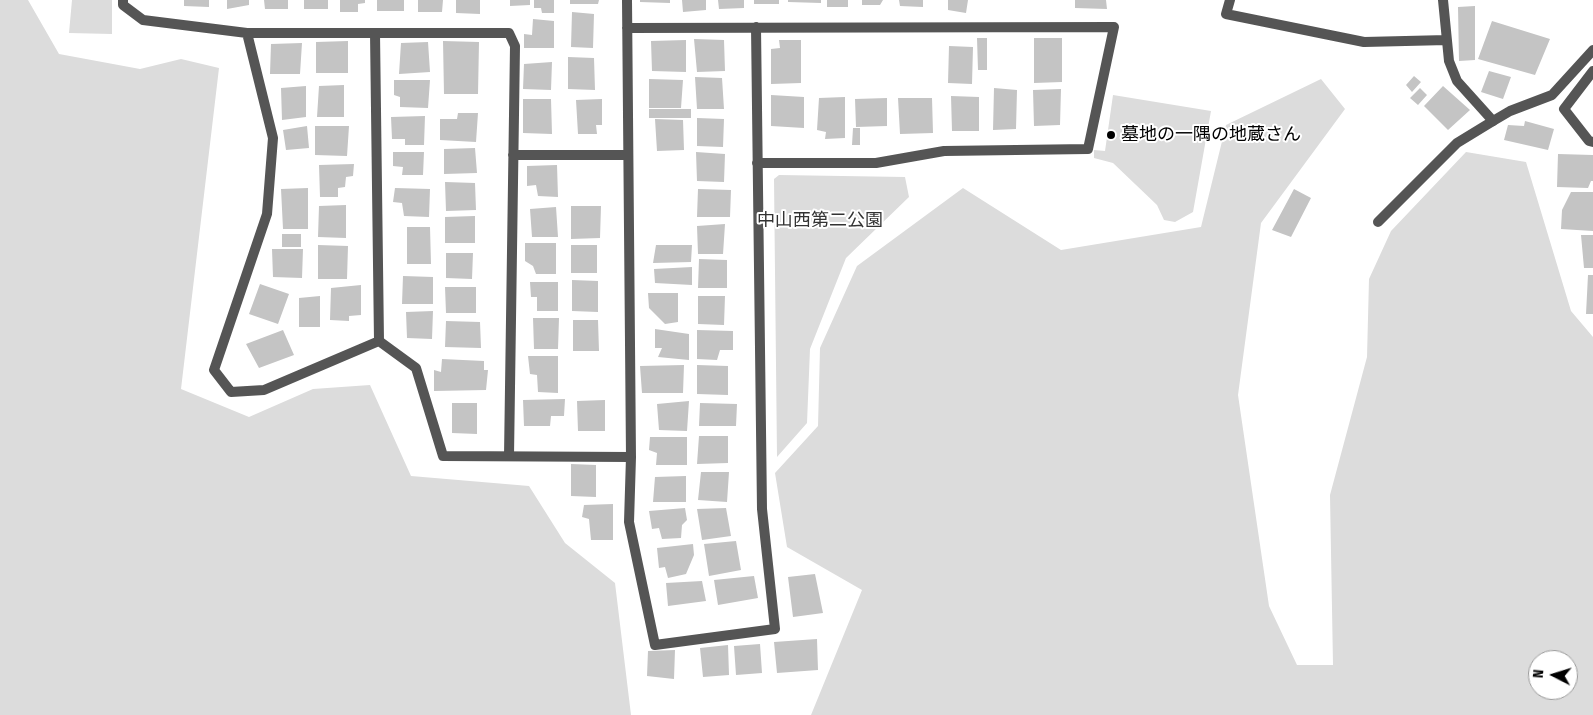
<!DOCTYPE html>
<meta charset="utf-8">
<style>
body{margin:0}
#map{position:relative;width:1593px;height:715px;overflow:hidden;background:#fff;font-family:"Fira Sans Condensed",sans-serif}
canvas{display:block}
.north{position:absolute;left:1528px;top:650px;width:50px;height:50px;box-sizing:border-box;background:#fff;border:1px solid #999;border-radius:50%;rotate:275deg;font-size:14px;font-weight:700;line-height:20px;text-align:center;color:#000}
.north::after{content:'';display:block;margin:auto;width:18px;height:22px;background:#000;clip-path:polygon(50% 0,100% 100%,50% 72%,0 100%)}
</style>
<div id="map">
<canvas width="1593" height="715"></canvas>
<div class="north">N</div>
</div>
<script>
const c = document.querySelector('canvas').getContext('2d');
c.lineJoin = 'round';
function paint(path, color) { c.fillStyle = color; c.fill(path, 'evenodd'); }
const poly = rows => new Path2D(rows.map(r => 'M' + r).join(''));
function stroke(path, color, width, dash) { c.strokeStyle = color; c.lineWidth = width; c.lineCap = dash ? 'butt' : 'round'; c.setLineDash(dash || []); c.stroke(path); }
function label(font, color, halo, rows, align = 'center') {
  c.font = font + ' "Fira Sans Condensed","Noto Sans JP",sans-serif'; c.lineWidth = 4; c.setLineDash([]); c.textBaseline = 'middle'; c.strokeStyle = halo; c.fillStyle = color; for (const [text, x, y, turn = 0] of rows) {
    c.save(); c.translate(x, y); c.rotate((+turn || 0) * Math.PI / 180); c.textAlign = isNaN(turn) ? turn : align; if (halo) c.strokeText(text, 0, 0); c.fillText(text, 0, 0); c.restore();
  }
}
paint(poly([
 [0,0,28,0,59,54,140,69,181,59,219,68,181,389,249,417,313,389,370,385,411,476,529,486,565,543,615,583,631,715,0,715],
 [72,0,112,0,112,34,69,33],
 [1321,79,1345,109,1261,223,1238,395,1269,606,1297,665,1333,665,1330,495,1367,357,1369,279,1391,231,1466,152,1526,162,1571,311,1593,337,1593,715,811,715,862,590,787,547,775,473,818,426,820,348,857,266,963,188,1061,250,1201,227,1226,125],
 [1538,660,1568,660,1568,690,1538,690],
 [1113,95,1211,111,1193,212,1175,222,1164,220,1157,205,1113,163,1094,158,1094,150,1105,151],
 [779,175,905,177,909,197,846,258,810,349,807,423,777,457,774,179]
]), '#dcdcdc');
paint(poly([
 [184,0,209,0,209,7,184,6],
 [227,0,249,0,249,5,227,9],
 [264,0,288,0,288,9,265,9],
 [304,0,328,0,328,9,304,9],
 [340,0,365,0,365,3,358,4,358,12,340,12],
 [377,0,404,0,404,11,377,11],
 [418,0,443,0,442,12,418,12],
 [456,0,480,0,480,14,456,13],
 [510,0,530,0,530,5,510,6],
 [534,0,554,0,554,13,542,13,541,8,534,8],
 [570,0,599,0,598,4,570,4],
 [640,0,670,0,670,3,640,2],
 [682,0,706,0,706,10,683,12],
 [718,0,744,0,744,8,719,9],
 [754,0,779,0,779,4,754,4],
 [788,0,821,0,821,3,788,2],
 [827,0,848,0,848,7,827,7],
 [862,0,883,0,880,5,862,5],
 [899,0,923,0,923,7,900,6],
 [948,0,968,0,966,13,948,10],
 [1075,0,1106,0,1107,9,1075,8],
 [1475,6,1475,60,1459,61,1458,7],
 [572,12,594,14,593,48,571,47],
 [533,19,554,21,554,48,524,48,524,34,532,35],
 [1492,21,1550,39,1535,75,1478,59],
 [977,38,987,38,987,70,978,70],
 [1034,38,1062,38,1062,82,1034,83],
 [694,39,724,40,725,71,697,72],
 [686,40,686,72,652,71,651,41],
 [779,40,801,40,801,83,771,84,771,49,780,48],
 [348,41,348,73,316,73,316,42],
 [443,41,479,42,478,94,444,94],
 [428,42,430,72,399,74,401,43],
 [302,43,300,74,270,74,271,44],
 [949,46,973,47,972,84,948,83],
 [568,57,594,58,595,90,568,89],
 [552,62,551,90,523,89,524,64],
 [1489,71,1511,77,1503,99,1481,92],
 [1414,76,1421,82,1412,92,1406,85],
 [695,77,722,78,724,109,697,109],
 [649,79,683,80,681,108,649,108],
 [394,80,430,80,428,108,400,107,400,97,394,95],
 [344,85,344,117,317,117,319,86],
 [306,86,306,117,282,120,281,88],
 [1443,86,1470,110,1448,130,1424,106],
 [994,88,1017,90,1016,129,993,130],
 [1420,88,1427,95,1418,105,1410,98],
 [1061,89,1060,125,1034,126,1033,90],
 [771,95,804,97,804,128,771,126],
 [951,96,979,97,979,131,952,131],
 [845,97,845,138,825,139,826,132,817,130,819,98],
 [887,98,887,126,856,127,855,99],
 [898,98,932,98,933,133,900,134],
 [523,99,551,99,552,134,523,133],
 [602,99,602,125,596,125,597,134,578,134,576,100],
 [649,109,691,109,691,118,649,118],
 [458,113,478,113,476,142,440,140,440,119,457,119],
 [425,116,424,145,405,145,405,139,392,139,391,117],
 [697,118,724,119,723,147,697,146],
 [655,119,683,120,684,150,657,151],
 [1525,121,1554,129,1548,150,1504,140,1508,125,1524,126],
 [307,126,309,148,286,150,283,130],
 [315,126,349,126,347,156,315,155],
 [853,128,860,128,860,145,852,145],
 [475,148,477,173,444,174,444,149],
 [393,152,424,152,423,175,402,175,403,167,393,166],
 [696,152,725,154,724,182,697,181],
 [1558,154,1593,155,1593,181,1591,181,1588,188,1557,187],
 [354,164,353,176,346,177,345,187,338,188,338,197,320,197,319,165],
 [557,165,558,197,538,196,536,185,527,186,527,166],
 [445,182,475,183,476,210,446,211],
 [308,188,308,229,283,229,281,189],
 [395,188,430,189,429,217,404,216,402,203,393,202],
 [698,189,731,190,730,217,697,217],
 [1294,189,1311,198,1291,237,1272,230],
 [1571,192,1593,192,1593,231,1561,229,1562,210],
 [346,205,346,238,318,237,319,206],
 [571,206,601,206,600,238,571,239],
 [556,207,558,237,532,237,530,209],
 [475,216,475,243,445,243,445,217],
 [725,224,723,254,698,254,697,226],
 [407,227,430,227,431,264,407,264],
 [282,234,301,234,301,247,282,247],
 [1581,235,1593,235,1593,268,1584,268],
 [525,243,556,243,556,274,536,274,533,266,525,261],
 [318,245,348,246,347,279,318,279],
 [571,245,597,245,597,273,571,273],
 [656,245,692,245,691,262,653,263],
 [272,249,303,249,302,278,273,277],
 [446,253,473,253,472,279,446,278],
 [699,259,727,260,727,288,698,288],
 [692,267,692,285,655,283,654,269],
 [1588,275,1593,275,1593,314,1586,314],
 [403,276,433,277,433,304,402,304],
 [572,280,598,281,598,312,572,311],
 [530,282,558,282,558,311,537,311,537,297,531,297],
 [260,284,289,294,278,324,249,314],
 [361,285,361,315,349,316,349,321,330,320,331,288],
 [445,287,476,287,476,313,446,313],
 [648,293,678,293,678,322,665,324,649,308],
 [320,296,320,327,299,327,299,298],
 [698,296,725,296,724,325,698,324],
 [433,311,432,339,407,338,406,312],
 [533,318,559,318,558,349,534,349],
 [573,320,598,320,599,351,573,351],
 [446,321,480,322,481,348,445,347],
 [655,329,689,334,689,360,658,357,662,348,655,348],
 [283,330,294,355,259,368,246,344],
 [697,330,733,331,733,350,720,350,717,360,697,359],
 [528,356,558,356,558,393,538,392,537,375,530,374],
 [442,359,484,361,484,370,488,370,486,390,434,391,434,370,441,372],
 [684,365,683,393,642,393,640,366],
 [697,365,728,366,728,395,697,394],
 [565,399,564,416,551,416,550,426,524,426,523,400],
 [605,400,605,431,578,431,577,401],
 [689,401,687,431,659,430,657,404],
 [452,403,477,403,477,434,452,433],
 [700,403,737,404,736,426,699,426],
 [699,436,728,436,728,463,697,464],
 [650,437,687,437,687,465,656,465,657,453,649,450],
 [571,464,596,465,596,497,571,496],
 [701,472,729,472,727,502,698,500],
 [686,476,686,502,653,502,655,477],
 [613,504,613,540,591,540,589,519,582,517,584,505],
 [685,508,687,520,682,525,681,538,662,539,659,528,652,529,649,511],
 [726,508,731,536,702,540,697,509],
 [736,541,741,570,709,576,704,544],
 [693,544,694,555,686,574,668,578,665,567,659,568,657,548],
 [815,574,823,613,793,617,788,577],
 [754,576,758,598,718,605,714,580],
 [702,581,706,601,668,606,666,583],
 [817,639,818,670,777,673,774,642],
 [760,644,762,673,736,675,734,646],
 [728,645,729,675,703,677,700,648],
 [675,650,674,679,647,676,648,651]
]), '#c4c4c4');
stroke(poly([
 [1378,222,1457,143,1493,121]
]), '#555', 10);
stroke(poly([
 [123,0,123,5,143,20,247,33,509,33,515,46,509,456],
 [627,0,631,457,629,522,655,645,775,629,762,509,756,27],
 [1230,0,1226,14,1364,42,1447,40],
 [1443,0,1449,61,1457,81,1493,121,1510,111,1552,95,1593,50],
 [627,28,1114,27,1088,149,944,151,876,163,757,163],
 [247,33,273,138,267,214,214,370,231,392,264,390,379,341,416,368,443,456,631,457],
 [375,33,379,341],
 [1593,71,1564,109,1589,141,1593,142],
 [513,155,627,155]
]), '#555', 10);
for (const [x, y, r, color] of [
 [1111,135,5,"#000"]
]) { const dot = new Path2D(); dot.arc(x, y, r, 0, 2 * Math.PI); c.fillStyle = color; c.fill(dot); stroke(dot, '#fff', 2); }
label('18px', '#000', '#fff', [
 ["墓地の一隅の地蔵さん",1121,135]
], 'left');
label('18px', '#333', '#fff', [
 ["中山西第二公園",820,221]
]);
</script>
